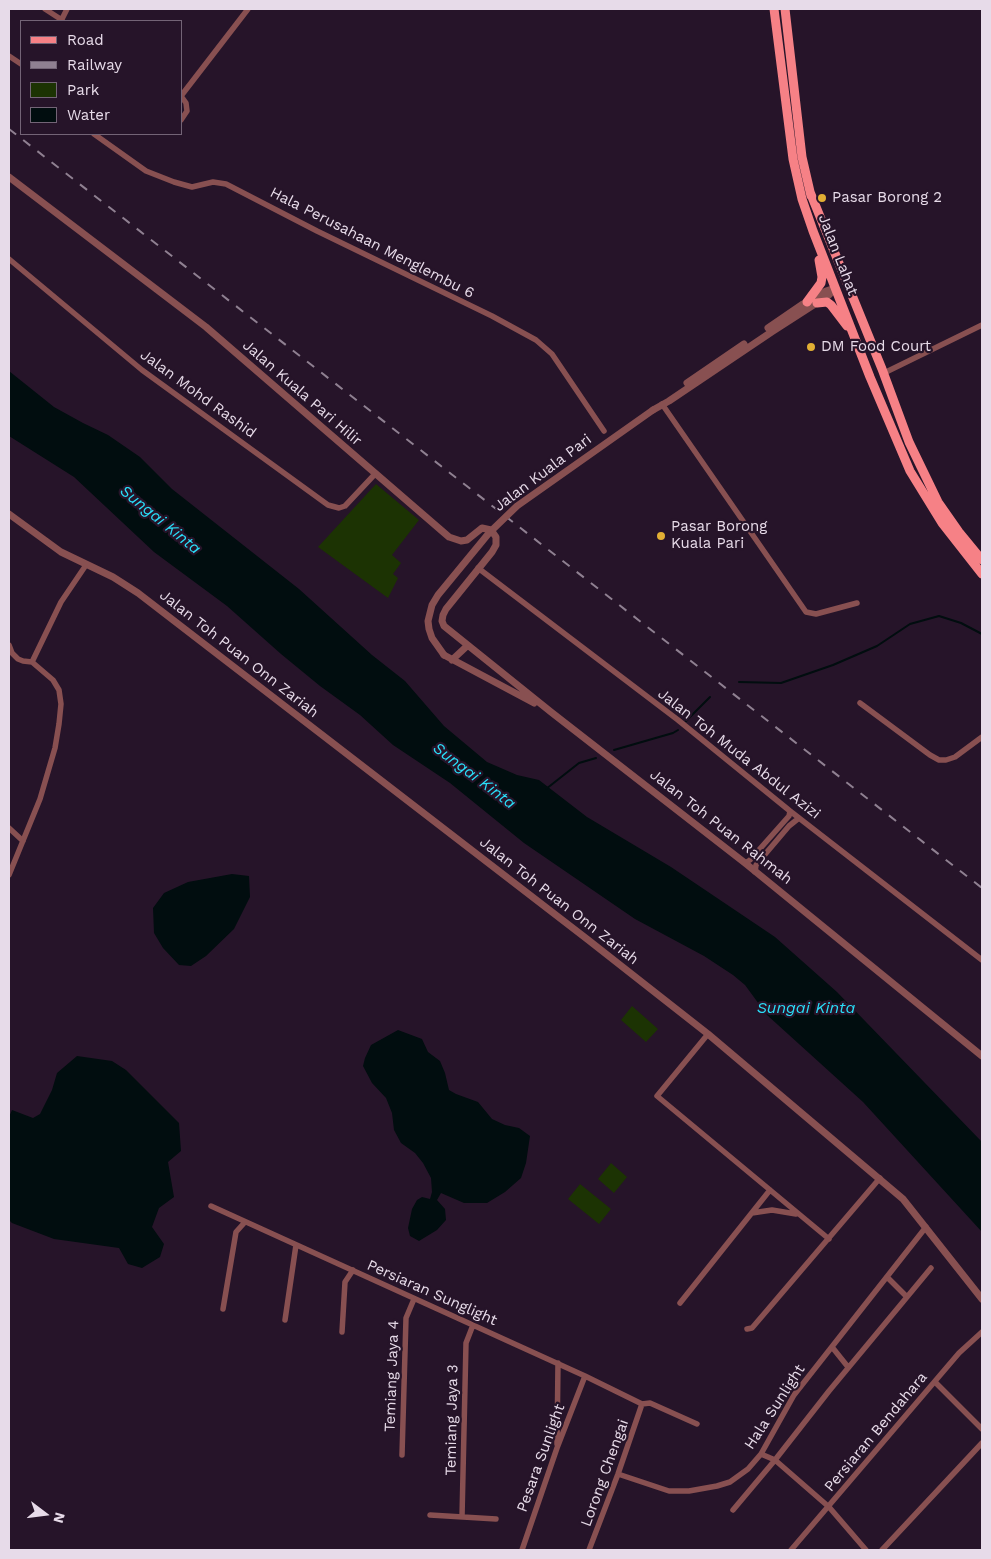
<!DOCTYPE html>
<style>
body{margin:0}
#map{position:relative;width:991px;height:1559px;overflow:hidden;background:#261429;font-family:"Work Sans",sans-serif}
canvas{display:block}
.frame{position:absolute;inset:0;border:10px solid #e7dbe9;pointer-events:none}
.legend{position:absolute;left:20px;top:20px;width:162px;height:115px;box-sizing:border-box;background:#261429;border:1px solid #736476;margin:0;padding:6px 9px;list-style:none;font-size:15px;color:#e7dbe9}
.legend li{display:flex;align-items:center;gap:10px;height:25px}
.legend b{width:25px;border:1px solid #736476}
.north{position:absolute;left:20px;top:1489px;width:50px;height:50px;-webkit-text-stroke:4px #261429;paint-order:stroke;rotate:105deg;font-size:14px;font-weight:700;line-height:20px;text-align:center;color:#e7dbe9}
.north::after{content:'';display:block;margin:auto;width:18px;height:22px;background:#e7dbe9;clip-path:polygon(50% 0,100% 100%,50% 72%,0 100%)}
</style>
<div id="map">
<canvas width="991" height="1559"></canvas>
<div class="frame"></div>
<ul class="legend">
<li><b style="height:6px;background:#f68186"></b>Road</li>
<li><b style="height:6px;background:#8f8091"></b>Railway</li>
<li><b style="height:14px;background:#1c3303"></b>Park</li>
<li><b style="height:14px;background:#010d0f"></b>Water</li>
</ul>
<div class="north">N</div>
</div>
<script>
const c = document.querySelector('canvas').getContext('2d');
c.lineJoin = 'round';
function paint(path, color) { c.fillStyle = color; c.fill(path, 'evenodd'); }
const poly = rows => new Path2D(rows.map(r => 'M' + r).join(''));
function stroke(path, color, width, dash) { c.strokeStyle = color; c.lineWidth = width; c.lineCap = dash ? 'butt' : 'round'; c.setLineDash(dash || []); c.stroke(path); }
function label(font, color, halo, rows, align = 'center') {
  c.font = font + ' "Work Sans",sans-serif'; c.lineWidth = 4.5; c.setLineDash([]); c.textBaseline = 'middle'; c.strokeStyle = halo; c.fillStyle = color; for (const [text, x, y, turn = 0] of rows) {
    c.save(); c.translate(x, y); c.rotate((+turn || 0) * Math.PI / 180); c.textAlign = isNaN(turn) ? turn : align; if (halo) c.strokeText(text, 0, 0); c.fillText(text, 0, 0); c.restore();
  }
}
paint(poly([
 [376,484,419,520,392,555,401,563,393,574,398,578,388,598,318,547],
 [632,1006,658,1029,646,1042,621,1020],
 [611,1163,627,1177,614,1193,598,1179],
 [580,1184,611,1209,599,1224,568,1199]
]), '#1c3303');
paint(poly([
 [9,371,54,407,83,423,108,435,140,457,172,489,299,589,372,655,405,681,444,726,487,762,517,775,539,780,587,817,671,867,775,937,837,992,982,1142,982,1232,863,1102,767,1015,745,985,733,975,704,956,635,919,524,843,450,783,393,745,360,715,320,686,281,654,227,606,154,552,74,477,9,436],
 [232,874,249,876,250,897,234,929,206,956,191,966,179,965,163,948,154,933,153,908,164,893,188,882],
 [398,1030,422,1039,428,1052,440,1061,445,1073,449,1090,456,1094,478,1102,492,1119,505,1125,519,1128,530,1136,526,1163,521,1178,505,1192,487,1203,464,1203,441,1193,437,1200,445,1209,446,1220,437,1230,419,1241,410,1236,408,1228,412,1209,417,1200,422,1197,430,1199,432,1192,431,1178,423,1163,415,1153,401,1143,394,1130,392,1113,386,1098,372,1083,363,1066,365,1058,371,1045],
 [77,1056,112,1061,126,1070,179,1123,181,1151,168,1162,174,1197,159,1208,152,1227,164,1244,160,1257,142,1268,128,1264,119,1248,54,1239,12,1223,9,1220,9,1117,12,1110,33,1118,40,1114,52,1090,57,1073]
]), '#010d0f');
stroke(poly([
 [739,682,781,683,833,665,877,646,910,624,939,616,961,623,982,634],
 [686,721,710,697],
 [614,750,673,733,678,730],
 [546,789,579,763,596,758]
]), '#010d0f', 2);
stroke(poly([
 [45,9,62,20],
 [61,21,67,9],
 [9,56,21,64],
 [181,96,248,9],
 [181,96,186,103,187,111,181,120],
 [94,134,146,171,174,182,192,187,213,182,226,184,317,231,492,316,536,340,552,354,604,431],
 [9,259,142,370,328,505,339,508,345,506,375,474],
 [884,373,982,325],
 [662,404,806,612,816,614,857,603],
 [478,568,678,720,790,811,982,960],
 [9,645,12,653,18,659,23,661,32,662],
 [32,662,61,602,86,565],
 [860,703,930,755,939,760,946,760,955,757,982,737],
 [9,828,23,841],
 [745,863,750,860,789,816,790,811],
 [755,872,756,865,789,826,799,818],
 [9,875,40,799,55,748,59,724,61,704,59,690,53,680,32,662],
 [708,1034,657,1096,829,1239],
 [211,1206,585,1376,642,1404],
 [752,1213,772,1210,796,1214],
 [887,1277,907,1297,931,1268],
 [680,1303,770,1190],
 [223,1309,236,1232,245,1222],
 [285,1320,296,1245],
 [747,1329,752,1328,880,1178],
 [342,1332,345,1282,353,1270],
 [832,1347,848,1367],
 [935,1382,982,1429],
 [642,1404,650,1403,697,1424],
 [557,1444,558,1363],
 [761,1454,775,1460,829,1507,866,1550],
 [402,1455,406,1318,414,1299],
 [618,1474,669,1491,689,1491,717,1486,730,1482,748,1469,761,1454,794,1395,926,1227],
 [733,1510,775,1460,829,1391,907,1297],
 [430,1515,496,1519],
 [462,1517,466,1343,473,1325],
 [522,1550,557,1448,585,1376],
 [589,1550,618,1474,642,1404],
 [791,1550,959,1353,982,1332],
 [882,1550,982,1443]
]), '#885051', 5.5);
stroke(poly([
 [9,177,206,327,449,537,461,541,467,540,482,528,491,530,496,537,496,545,492,552,446,609,443,615,442,621,444,626,551,712,745,863,982,1056],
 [768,328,803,304,826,291,835,288],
 [687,383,744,344],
 [653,410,669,401,773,331,829,295,835,288],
 [9,514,61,552,113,577,138,593,587,939,708,1034,903,1199,982,1299],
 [444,655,534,703],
 [452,660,467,646]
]), '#885051', 7);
stroke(poly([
 [774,9,793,159,802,199,813,231,870,377,910,471,942,523,982,574],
 [785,9,802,157,811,196],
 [810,192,882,369,909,442,938,502,959,532,982,560],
 [807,302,821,283,822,277,819,260],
 [817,303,827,302,831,305,847,326]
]), '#f68186', 9);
stroke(poly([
 [9,129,982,888]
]), '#8f8091', 2, [9, 9]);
stroke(poly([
 [444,655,432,638,429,629,428,621,432,605,438,595,489,533,517,506,653,410]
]), '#885051', 7);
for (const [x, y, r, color] of [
 [822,198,5,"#e2af34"],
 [811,347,5,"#e2af34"],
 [661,536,5,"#e2af34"]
]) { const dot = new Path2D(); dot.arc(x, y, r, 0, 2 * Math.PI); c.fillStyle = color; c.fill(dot); stroke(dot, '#261429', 2); }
label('15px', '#e7dbe9', '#261429', [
 ["Pasar Borong 2",832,198],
 ["DM Food Court",821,347],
 ["Pasar Borong",671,527],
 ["Kuala Pari",671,544]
], 'left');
label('15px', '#e7dbe9', '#261429', [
 ["Hala Perusahaan Menglembu 6",372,243,27],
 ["Jalan Lahat",838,255,69],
 ["Jalan Kuala Pari Hilir",302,393,41],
 ["Jalan Mohd Rashid",198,394,36],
 ["Jalan Kuala Pari",543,473,-37],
 ["Jalan Toh Puan Onn Zariah",239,654,38],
 ["Jalan Toh Muda Abdul Azizi",739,754,38],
 ["Jalan Toh Puan Rahmah",721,827,38],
 ["Jalan Toh Puan Onn Zariah",559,901,38],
 ["Persiaran Sunglight",432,1293,24],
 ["Temiang Jaya 4",392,1376,-88],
 ["Hala Sunlight",775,1407,-57],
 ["Temiang Jaya 3",452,1420,-89],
 ["Persiaran Bendahara",876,1432,-50],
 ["Pesara Sunlight",541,1458,-70],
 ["Lorong Chengai",605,1473,-70]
]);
label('italic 16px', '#29dff9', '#261429', [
 ["Sungai Kinta",160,520,39],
 ["Sungai Kinta",474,776,37],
 ["Sungai Kinta",806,1008]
]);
</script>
